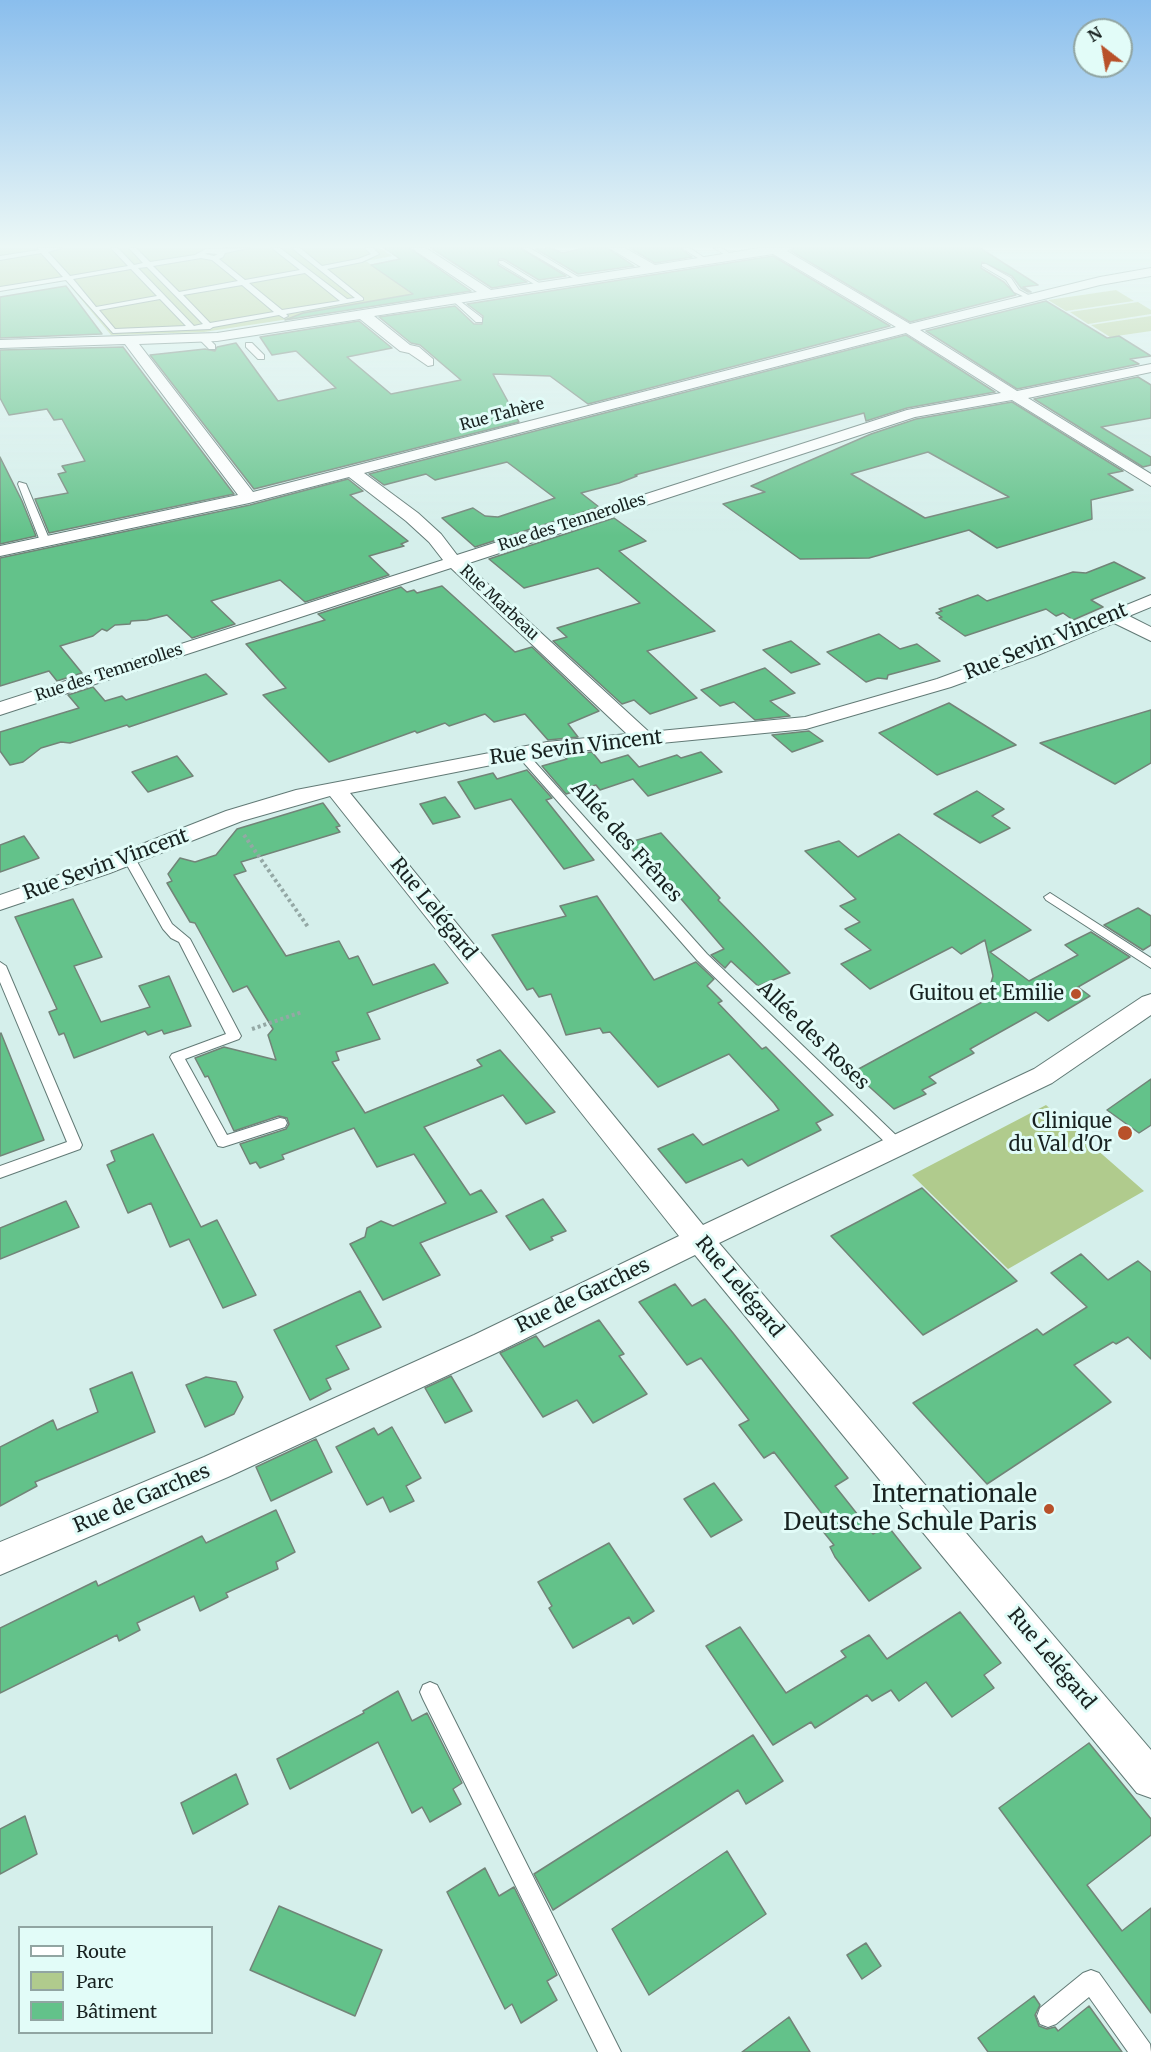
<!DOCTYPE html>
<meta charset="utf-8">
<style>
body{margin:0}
#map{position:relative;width:1151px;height:2052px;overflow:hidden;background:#d5efeb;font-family:Merriweather,serif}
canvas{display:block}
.legend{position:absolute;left:18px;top:1926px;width:195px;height:108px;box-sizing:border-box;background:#e2fcf8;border:2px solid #91a5a2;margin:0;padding:8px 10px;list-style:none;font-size:18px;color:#182220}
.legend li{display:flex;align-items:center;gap:12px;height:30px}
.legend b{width:30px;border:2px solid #91a5a2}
.north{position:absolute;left:1073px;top:18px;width:60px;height:60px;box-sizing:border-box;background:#e2fcf8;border:2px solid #91a5a2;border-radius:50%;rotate:329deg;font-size:16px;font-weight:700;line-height:24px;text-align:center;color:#182220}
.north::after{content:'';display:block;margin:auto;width:21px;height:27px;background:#b8512a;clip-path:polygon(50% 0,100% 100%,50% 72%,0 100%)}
</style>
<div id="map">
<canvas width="1151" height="2052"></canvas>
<ul class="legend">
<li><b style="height:8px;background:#fff"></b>Route</li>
<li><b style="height:16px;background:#b0cb8d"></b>Parc</li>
<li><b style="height:16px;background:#63c28a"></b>Bâtiment</li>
</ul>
<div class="north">N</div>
</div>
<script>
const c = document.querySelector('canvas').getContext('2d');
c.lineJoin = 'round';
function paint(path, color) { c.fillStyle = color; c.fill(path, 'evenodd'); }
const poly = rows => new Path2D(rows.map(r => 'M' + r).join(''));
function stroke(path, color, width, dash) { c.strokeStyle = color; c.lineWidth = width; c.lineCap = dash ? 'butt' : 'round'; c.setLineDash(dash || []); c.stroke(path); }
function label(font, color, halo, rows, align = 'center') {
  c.font = font + ' Merriweather,serif'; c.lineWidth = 6; c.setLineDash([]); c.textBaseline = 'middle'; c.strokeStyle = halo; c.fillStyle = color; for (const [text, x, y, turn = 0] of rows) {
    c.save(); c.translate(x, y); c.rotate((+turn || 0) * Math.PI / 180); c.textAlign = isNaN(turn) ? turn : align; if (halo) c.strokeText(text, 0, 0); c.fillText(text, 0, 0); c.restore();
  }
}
paint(poly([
 [0,248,380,248,392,256,366,261,420,299,204,332,111,335,65,280,0,290],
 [1116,290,1134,301,1066,311,1048,300],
 [1138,302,1151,310,1151,314,1088,324,1070,312],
 [1151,316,1151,331,1110,337,1091,325],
 [1046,1105,1144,1191,1008,1269,912,1175]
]), '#b0cb8d');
const building = poly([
 [384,248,409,248,471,291,285,320,303,313,413,294,371,265,400,259,384,248],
 [431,248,520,248,566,276,539,280,504,259,499,259,498,265,527,282,492,288,431,248],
 [550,248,563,253,585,248,607,248,634,266,578,274,536,249,550,248],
 [630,248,680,248,692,257,655,263,630,248],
 [794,248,980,248,1038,285,1023,287,1031,292,1028,292,1021,288,1012,276,982,262,981,268,1004,282,1016,295,910,322,791,251,794,248],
 [773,256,890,326,588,404,550,376,493,374,519,422,254,489,150,355,205,349,215,351,217,347,236,343,278,401,336,388,296,351,272,355,260,337,359,321,392,348,347,357,391,394,461,380,420,345,411,343,379,317,455,306,474,324,482,324,483,316,467,304,773,256],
 [66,286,102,334,0,338,0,297,66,286],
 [1046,301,1107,338,1119,336,1151,356,1130,359,1139,364,1017,389,926,331,1046,301],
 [906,335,995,392,907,408,866,421,864,413,635,475,637,476,619,483,581,493,599,507,475,547,442,518,473,508,485,516,498,517,555,498,507,462,435,480,426,474,384,485,369,474,906,335],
 [123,347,234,494,49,533,35,499,68,493,58,474,66,472,62,466,85,461,62,419,54,420,47,409,9,415,0,398,0,350,123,347],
 [1138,377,1151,385,1151,418,1101,427,1151,457,1151,465,1143,467,1034,399,1138,377],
 [1012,402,1123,471,1108,474,1133,490,1091,500,1092,519,997,548,969,530,869,558,800,559,723,504,765,492,751,486,871,434,916,419,1012,402],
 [928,452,1009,497,925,518,851,474,928,452],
 [0,457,22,501,36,536,0,544,0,457],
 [348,479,363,491,350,495,408,541,401,544,404,546,369,556,389,575,305,602,280,580,211,601,235,624,192,638,167,615,147,620,131,621,130,624,115,625,107,631,102,629,93,636,60,646,82,673,57,681,49,671,0,686,0,558,250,505,348,479],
 [614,518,646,541,619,551,715,631,647,651,697,698,650,714,634,700,622,704,553,641,567,637,557,628,640,603,598,568,524,588,489,559,614,518],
 [1114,562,1145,578,1091,600,1103,607,1073,620,1063,613,1056,616,1046,609,965,636,939,618,942,617,936,613,942,611,939,609,978,595,987,601,1073,572,1086,573,1114,562],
 [442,586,515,652,532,647,599,711,568,724,578,737,548,740,525,714,494,722,485,714,449,726,445,723,417,733,415,731,329,762,263,695,286,688,246,644,325,620,318,614,401,587,407,592,414,590,417,593,442,586],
 [879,634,900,649,917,644,940,661,888,675,887,679,878,678,866,682,827,652,879,634],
 [791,641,820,664,791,673,763,650,791,641],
 [765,668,795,693,770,701,790,716,755,720,734,702,720,706,701,690,765,668],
 [206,674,227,694,129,727,127,725,70,743,61,742,41,748,23,762,10,765,0,751,0,732,79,708,68,695,93,687,105,701,122,696,126,700,206,674],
 [949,703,1016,745,937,775,879,733,949,703],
 [1151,710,1151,763,1115,784,1040,743,1151,710],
 [809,731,823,741,792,752,772,735,809,731],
 [592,752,601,763,628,755,639,767,677,755,681,758,701,752,722,772,648,796,633,779,600,790,596,785,566,794,542,766,567,759,562,755,592,752],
 [177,756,193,776,148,792,132,772,177,756],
 [527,770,552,798,546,800,594,860,564,869,511,799,475,809,458,782,493,773,497,779,527,770],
 [977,791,1004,809,992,816,1010,828,980,843,934,814,977,791],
 [445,797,460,817,433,824,420,804,445,797],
 [323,803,340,826,336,827,340,832,241,862,246,871,234,875,286,956,339,941,349,959,358,956,373,985,434,964,448,983,367,1013,380,1039,336,1052,339,1060,332,1062,365,1113,482,1066,477,1060,500,1050,555,1112,526,1124,503,1095,424,1127,470,1195,481,1190,497,1212,420,1243,440,1275,383,1300,350,1244,365,1237,367,1228,381,1221,393,1226,446,1203,414,1154,377,1167,354,1128,282,1155,284,1159,260,1168,256,1162,250,1164,240,1144,286,1129,289,1124,287,1118,279,1116,234,1131,208,1076,205,1077,195,1058,224,1047,276,1060,268,1035,273,1029,247,986,233,992,195,923,190,922,167,883,172,881,168,874,180,858,195,862,216,855,237,829,323,803],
 [661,833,720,898,718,900,790,973,758,986,731,961,725,968,711,955,724,949,658,872,653,874,627,843,661,833],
 [899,834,1031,930,990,952,1029,981,1078,955,1065,945,1091,932,1130,957,1078,987,1090,996,1048,1021,1036,1012,970,1049,974,1053,929,1077,936,1083,922,1090,926,1094,894,1109,853,1072,986,1000,993,976,985,940,961,954,952,947,870,989,841,964,871,950,845,929,860,922,840,906,856,899,805,851,839,841,858,857,899,834],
 [24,836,39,858,0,872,0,845,24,836],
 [597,896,654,980,696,962,714,979,707,986,722,1001,718,1003,762,1049,766,1047,833,1115,816,1123,821,1130,748,1166,742,1159,686,1183,658,1149,693,1134,703,1145,779,1110,774,1103,729,1054,658,1087,610,1032,603,1033,600,1028,566,1035,551,994,539,997,533,988,527,990,492,935,566,916,560,906,597,896],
 [73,899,102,957,74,966,101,1022,150,1007,139,986,169,976,191,1026,164,1034,162,1030,148,1035,145,1031,74,1058,64,1033,59,1035,49,1012,57,1009,15,917,73,899],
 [1138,908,1151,916,1151,945,1143,950,1104,925,1138,908],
 [1,1033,44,1140,0,1156,0,1034,1,1033],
 [1151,1079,1151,1125,1139,1133,1107,1110,1151,1079],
 [153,1134,201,1227,217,1220,256,1295,223,1308,189,1239,170,1247,151,1203,128,1213,107,1165,115,1161,111,1151,153,1134],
 [922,1188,1017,1281,923,1335,831,1236,922,1188],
 [543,1199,566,1231,551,1237,553,1240,530,1250,506,1216,543,1199],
 [66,1201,79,1227,0,1259,0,1228,66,1201],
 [1081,1254,1108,1280,1138,1261,1151,1272,1151,1359,1128,1337,1116,1344,1113,1342,1074,1365,1111,1402,987,1484,913,1403,1037,1329,1043,1335,1087,1307,1051,1273,1081,1254],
 [675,1284,692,1306,705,1299,733,1333,848,1478,835,1486,873,1534,887,1525,921,1568,869,1601,835,1557,830,1547,834,1545,817,1524,826,1519,774,1452,764,1458,739,1425,749,1420,701,1358,687,1365,639,1302,675,1284],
 [360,1291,381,1327,336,1346,349,1369,326,1379,331,1389,310,1400,274,1330,360,1291],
 [599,1320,624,1354,619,1356,647,1394,593,1423,577,1400,543,1417,500,1353,536,1336,544,1347,599,1320],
 [132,1372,155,1432,35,1482,37,1486,0,1506,0,1447,53,1420,57,1430,98,1412,90,1389,132,1372],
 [451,1376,472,1411,445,1423,425,1388,451,1376],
 [206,1377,236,1382,243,1397,234,1414,205,1427,186,1385,206,1377],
 [392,1427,421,1478,406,1486,414,1501,390,1512,383,1497,367,1505,336,1447,374,1428,378,1435,392,1427],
 [316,1439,332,1472,271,1501,256,1467,316,1439],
 [714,1483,742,1520,711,1537,684,1499,714,1483],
 [276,1510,295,1552,276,1562,278,1569,226,1593,228,1597,200,1611,194,1596,137,1623,140,1630,119,1641,117,1635,0,1693,0,1628,96,1581,98,1586,202,1536,206,1543,276,1510],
 [609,1543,654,1611,633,1624,629,1617,573,1648,549,1608,552,1606,538,1582,609,1543],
 [960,1612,1001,1663,984,1675,994,1688,952,1717,926,1682,899,1701,891,1690,872,1701,867,1695,815,1728,811,1722,773,1745,706,1646,740,1627,786,1693,846,1657,841,1651,869,1635,887,1659,960,1612],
 [398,1691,412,1721,427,1713,462,1783,453,1789,461,1804,430,1822,422,1807,412,1813,378,1742,290,1789,277,1759,364,1713,363,1711,398,1691],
 [753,1735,783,1781,746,1804,738,1790,553,1910,534,1874,753,1735],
 [1089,1743,1151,1819,1151,1835,1087,1885,1122,1931,1151,1908,1151,2013,999,1808,1089,1743],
 [236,1774,248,1804,193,1834,181,1803,236,1774],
 [25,1816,37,1854,0,1874,0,1829,25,1816],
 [727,1851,766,1914,649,1995,612,1929,727,1851],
 [485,1868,499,1896,514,1887,557,1975,547,1981,557,2000,521,2023,512,2004,505,2009,447,1892,485,1868],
 [279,1906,382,1950,355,2016,250,1970,279,1906],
 [866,1943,881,1966,862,1979,847,1955,866,1943],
 [1034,1996,1040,2005,1035,2015,1039,2026,1047,2029,1055,2027,1058,2031,1089,2006,1122,2052,988,2052,978,2038,1034,1996],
 [789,2017,810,2052,742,2052,789,2017]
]);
paint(building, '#63c28a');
stroke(building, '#728478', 1.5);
const lane = poly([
 [38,248,62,248,48,252,70,276,128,266,111,248,118,248,134,265,143,263,129,248,136,248,150,262,195,255,206,249,249,248,225,253,223,257,219,259,245,280,300,270,272,248,280,248,347,299,355,298,292,248,300,248,322,266,358,259,371,254,365,248,373,248,379,254,362,262,327,269,363,298,363,300,286,314,288,316,284,318,279,315,213,327,210,329,113,333,66,280,0,291,0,287,63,277,41,253,0,260,0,256,39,250,38,248],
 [207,253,218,254,214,256,205,254,207,253],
 [201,258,212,260,238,281,179,292,153,266,201,258],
 [147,267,203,324,194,326,138,268,147,267],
 [131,269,157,296,96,307,73,279,131,269],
 [305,273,340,301,282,310,249,283,305,273],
 [242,285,274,312,210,323,183,295,242,285],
 [160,299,186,326,115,329,99,310,160,299],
 [522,248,530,248,585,281,580,282,522,248],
 [682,248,690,248,709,261,704,262,682,248],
 [714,248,722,248,735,257,730,258,714,248],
 [499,261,503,261,544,286,539,287,499,263,499,261],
 [982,264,986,264,1011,278,1019,290,1034,298,1029,299,1014,292,1006,280,982,266,982,264],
 [452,298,456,298,482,318,482,322,476,322,452,300,452,298],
 [200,336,206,336,215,345,215,349,209,349,200,340,200,336],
 [246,343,252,343,264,355,264,359,258,359,246,347,246,343],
 [19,482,26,484,50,541,48,543,40,541,18,484,19,482],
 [521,750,525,751,707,954,901,1140,903,1144,901,1148,891,1148,697,960,517,755,515,753,521,750],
 [129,854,135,858,172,924,190,939,241,1036,239,1039,185,1059,227,1135,280,1118,285,1119,287,1123,285,1127,223,1147,218,1146,170,1057,172,1054,226,1034,179,942,171,938,163,929,123,858,129,854],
 [1050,893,1151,958,1151,968,1046,900,1044,897,1050,893],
 [0,962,6,966,82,1145,80,1149,0,1178,0,1166,67,1142,0,982,0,962],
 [430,1682,437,1685,621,2052,598,2052,423,1699,420,1692,423,1685,430,1682],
 [1091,1970,1099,1973,1150,2044,1151,2052,1128,2052,1089,1997,1056,2024,1048,2027,1040,2024,1037,2016,1040,2008,1083,1973,1091,1970]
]);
const street = poly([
 [411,248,426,248,491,290,641,267,609,248,625,248,655,265,760,248,792,248,787,251,910,324,1100,277,1151,268,1151,276,1100,285,920,330,1017,391,1151,364,1151,372,1028,398,1151,474,1151,486,1012,400,915,417,466,564,649,732,805,717,937,679,1024,647,1151,595,1151,607,1129,616,1151,627,1151,641,1114,623,1038,655,951,687,806,729,547,754,350,793,703,1225,1034,1069,1142,997,1151,994,1151,1015,1052,1083,719,1243,1151,1750,1151,1798,1137,1793,695,1255,496,1353,228,1477,0,1575,0,1542,204,1457,474,1335,679,1236,330,796,242,821,110,873,0,910,0,895,94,863,226,811,296,790,547,742,627,734,451,568,0,715,0,702,443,560,429,542,406,521,349,477,249,503,0,556,0,546,238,495,125,344,0,348,0,340,217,333,477,292,411,248],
 [773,254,896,327,253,492,139,344,217,341,360,319,400,351,409,353,428,366,433,365,433,359,419,347,410,345,374,316,773,254],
 [906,333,1001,393,907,410,457,555,441,534,418,513,364,473,906,333]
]);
stroke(lane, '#627a76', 2);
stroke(street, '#627a76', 2);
stroke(poly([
 [244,835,308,927],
 [252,1029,302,1012]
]), '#94a8a5', 4, [3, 3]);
paint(lane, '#fff');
paint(street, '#fff');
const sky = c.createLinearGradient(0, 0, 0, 536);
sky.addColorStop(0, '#8abeed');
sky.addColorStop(0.46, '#ecf8f6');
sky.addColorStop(1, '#ecf8f600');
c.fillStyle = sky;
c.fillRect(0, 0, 1151, 536);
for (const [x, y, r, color] of [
 [1076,994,6,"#b8512a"],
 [1125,1133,8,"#b8512a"],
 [1049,1509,6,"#b8512a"]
]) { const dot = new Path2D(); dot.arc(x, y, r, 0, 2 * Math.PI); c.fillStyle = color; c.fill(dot); stroke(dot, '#e2fcf8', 2); }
label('16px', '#182220', '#e2fcf8', [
 ["Rue Tahère",502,415,-15],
 ["Rue des Tennerolles",572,523,-18],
 ["Rue Marbeau",499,603,43],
 ["Rue des Tennerolles",109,673,-18]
]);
label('20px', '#182220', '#e2fcf8', [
 ["Rue Sevin Vincent",1046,642,-22],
 ["Rue Sevin Vincent",576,748,-7],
 ["Allée des Frênes",626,842,48],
 ["Rue Sevin Vincent",106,865,-20],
 ["Rue Lelégard",433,909,51],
 ["Allée des Roses",813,1036,44],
 ["Rue Lelégard",739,1287,50],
 ["Rue de Garches",583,1296,-26],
 ["Rue de Garches",142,1499,-23],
 ["Rue Lelégard",1051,1659,50]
]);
label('20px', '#182220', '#e2fcf8', [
 ["Guitou et Emilie",1064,994],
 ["Clinique",1112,1122],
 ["du Val d'Or",1112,1145]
], 'right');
label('24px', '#182220', '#e2fcf8', [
 ["Internationale",1037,1495],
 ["Deutsche Schule Paris",1037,1523]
], 'right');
</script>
